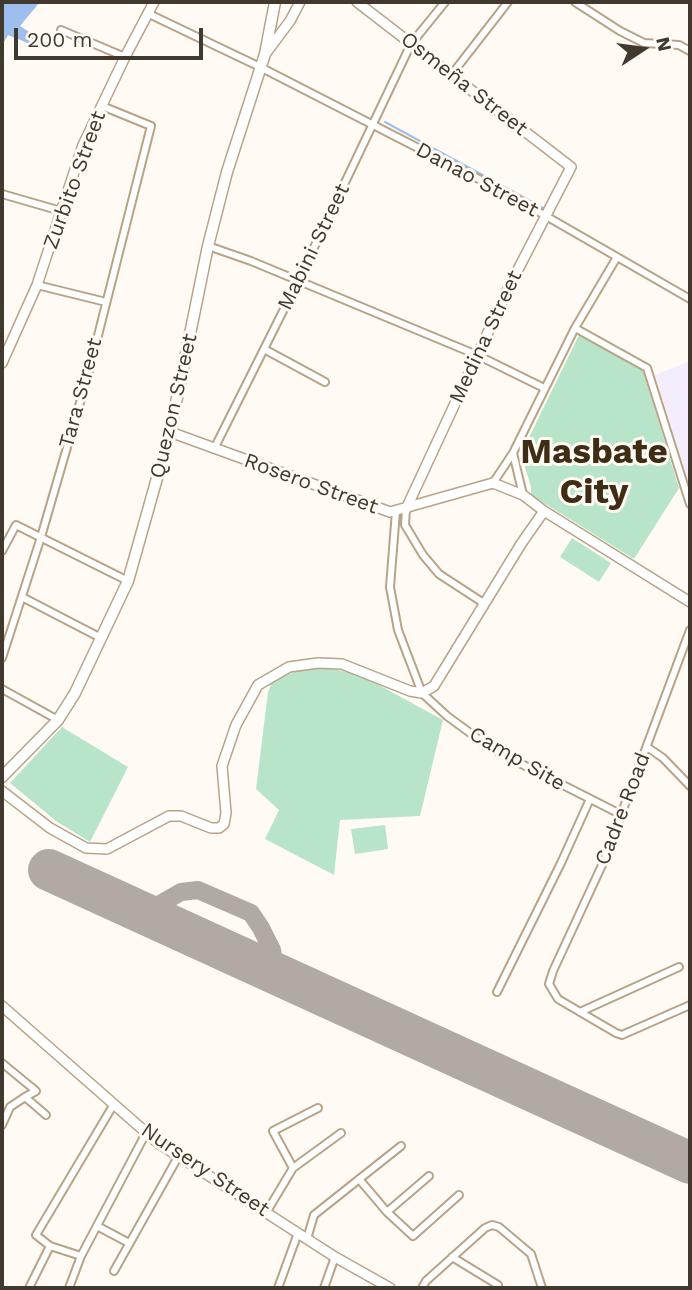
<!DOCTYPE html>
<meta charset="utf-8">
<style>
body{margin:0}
#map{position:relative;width:692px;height:1290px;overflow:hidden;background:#fffaf4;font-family:"Work Sans",sans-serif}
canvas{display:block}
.frame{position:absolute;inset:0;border:4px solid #42392e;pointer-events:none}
.north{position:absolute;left:608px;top:14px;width:70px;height:70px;-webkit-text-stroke:5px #fffaf4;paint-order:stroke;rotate:77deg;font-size:19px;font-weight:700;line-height:28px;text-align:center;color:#42392e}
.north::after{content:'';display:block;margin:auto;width:24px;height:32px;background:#42392e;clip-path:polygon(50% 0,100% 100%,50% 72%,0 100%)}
.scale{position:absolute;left:14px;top:28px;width:189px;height:32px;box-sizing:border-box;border:4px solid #42392e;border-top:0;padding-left:9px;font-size:21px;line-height:24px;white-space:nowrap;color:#42392e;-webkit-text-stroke:5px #fffaf4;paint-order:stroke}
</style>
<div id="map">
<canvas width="692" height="1290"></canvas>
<div class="frame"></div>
<div class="north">N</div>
<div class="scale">200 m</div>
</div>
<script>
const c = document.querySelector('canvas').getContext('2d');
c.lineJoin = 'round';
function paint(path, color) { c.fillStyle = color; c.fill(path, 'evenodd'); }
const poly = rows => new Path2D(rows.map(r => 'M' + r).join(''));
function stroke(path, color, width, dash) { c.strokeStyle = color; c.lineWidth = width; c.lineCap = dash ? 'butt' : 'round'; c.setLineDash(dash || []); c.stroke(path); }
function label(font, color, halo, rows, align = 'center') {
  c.font = font + ' "Work Sans",sans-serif'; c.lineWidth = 6; c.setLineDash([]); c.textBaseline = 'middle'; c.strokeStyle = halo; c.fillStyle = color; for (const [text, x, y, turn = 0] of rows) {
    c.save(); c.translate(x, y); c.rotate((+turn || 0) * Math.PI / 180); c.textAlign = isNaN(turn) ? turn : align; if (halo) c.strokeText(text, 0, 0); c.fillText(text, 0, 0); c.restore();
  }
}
paint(poly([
 [690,361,690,487,655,375]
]), '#f4edfe');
paint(poly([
 [579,335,643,371,679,488,634,559,531,495,531,487,521,454],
 [572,538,611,563,599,582,560,557],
 [311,666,357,673,443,720,420,816,340,820,334,875,265,839,279,810,256,789,268,692,273,680],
 [62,727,128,767,90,842,56,821,10,783],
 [385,825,388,849,355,854,351,829]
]), '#b8e5c9');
paint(poly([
 [2,2,40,2,20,26,43,41,40,48,8,35,4,42,2,40]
]), '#9ebfee');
stroke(poly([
 [385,122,545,209]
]), '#9ebfee', 2);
stroke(poly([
 [139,911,160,904],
 [161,921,158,913,160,904,181,892,198,890,251,913,261,928,272,950,276,973],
 [256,964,267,958,272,950]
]), '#b1aaa2', 18);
stroke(poly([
 [49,870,690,1163]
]), '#b1aaa2', 42);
const street = poly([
 [575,2,620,31,644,43,679,45,690,51],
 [147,13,260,67,506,193,690,299],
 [61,30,125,57],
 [452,74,508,2],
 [2,194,61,211],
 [208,246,251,261,477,355,544,388],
 [37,285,106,302],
 [575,328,647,368,690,504],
 [264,349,325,382],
 [214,449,298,281,411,44,445,2],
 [513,453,523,495],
 [493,483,513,453,575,328,617,257],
 [406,509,405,525,423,555,439,574,485,604],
 [396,511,390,587,398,630,422,693,447,716,492,749,620,814],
 [2,551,16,525,128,581],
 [22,597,101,638],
 [690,630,603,863,553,971,549,984,558,999,616,1033,622,1035,690,1005],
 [2,658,41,537,88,375,151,126,102,106],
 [2,689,58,720],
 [647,747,663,758,690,786],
 [497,992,561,863,590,799],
 [580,1012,679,967],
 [2,1063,36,1091,25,1097],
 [2,1125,10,1107,25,1097,46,1115],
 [293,1168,273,1131,318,1108],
 [359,1179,387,1212,413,1236,459,1195],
 [387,1212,429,1176],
 [266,1213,293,1168,341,1133],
 [97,1226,129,1243],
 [307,1239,314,1215,401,1146],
 [50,1246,81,1256],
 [452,1257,498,1285],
 [114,1271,178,1157],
 [29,1288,50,1246,36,1235,114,1104],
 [69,1288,81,1256,146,1133],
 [278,1288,298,1233],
 [324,1288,335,1257],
 [422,1288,426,1281,485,1228,492,1225,499,1227,531,1254,542,1288]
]);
const secondary = poly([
 [357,2,571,167,510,285,406,509],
 [266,53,290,21,300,2],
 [2,363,37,285,83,145,125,57,154,2],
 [170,432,390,512,493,483,523,495,544,511,690,602],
 [2,791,50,828,86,848,107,849,169,816,181,816,211,828,219,828,224,824,226,813,222,766,236,725,258,685,289,667,318,663,342,664,410,691,422,693,434,686,521,544,544,511],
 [2,1006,158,1143,335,1257,390,1288]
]);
const primary = poly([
 [2,777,58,720,75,693,128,581,170,432,208,246,227,172,265,54,275,2]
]);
stroke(street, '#b9a387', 10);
stroke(secondary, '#b9a387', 12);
stroke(primary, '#b9a387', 13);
stroke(street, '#fff', 6);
stroke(secondary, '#fff', 9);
stroke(primary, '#fff', 10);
label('21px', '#42392e', '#fffaf4', [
 ["Osmeña Street",464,84,38],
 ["Zurbito Street",75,180,-70],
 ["Danao Street",477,180,28],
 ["Mabini Street",314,247,-64],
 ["Medina Street",486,337,-65],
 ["Tara Street",81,393,-75],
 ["Quezon Street",174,406,-77],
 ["Rosero Street",311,484,20],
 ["Camp Site",517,759,30],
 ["Cadre Road",623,809,-69],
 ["Nursery Street",205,1170,34]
]);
label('bold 35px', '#3e2d14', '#fffaf4', [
 ["Masbate",594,453],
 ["City",594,493]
]);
</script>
